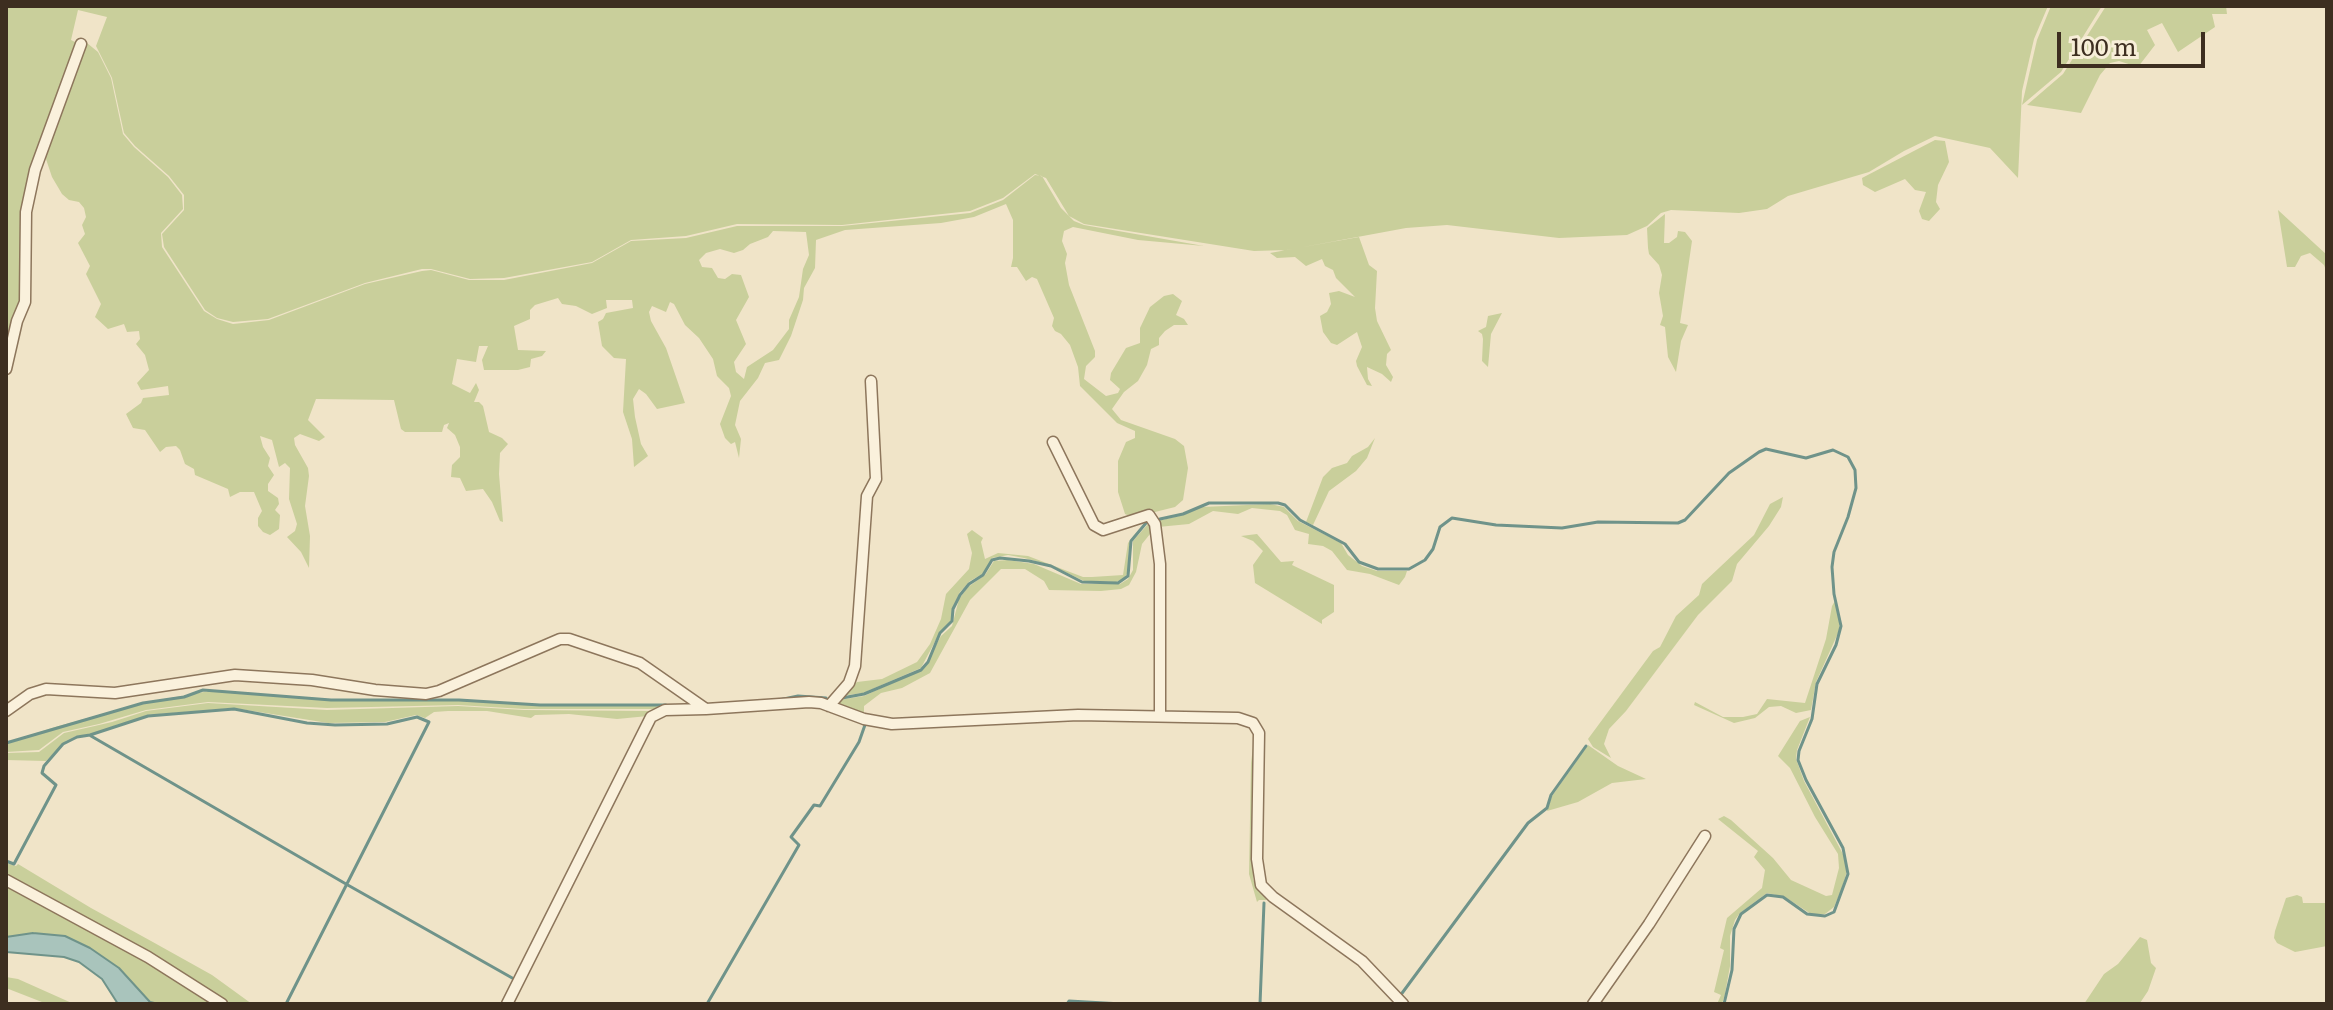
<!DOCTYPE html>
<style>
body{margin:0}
#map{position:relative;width:2333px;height:1010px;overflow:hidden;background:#f0e4c8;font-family:Literata,serif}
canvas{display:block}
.frame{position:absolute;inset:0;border:8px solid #3d2e20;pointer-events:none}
.scale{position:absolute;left:2057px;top:32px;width:148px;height:36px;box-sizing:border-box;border:4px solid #3d2e20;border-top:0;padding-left:10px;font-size:24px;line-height:28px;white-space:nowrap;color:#3d2e20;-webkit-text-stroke:6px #f7eed8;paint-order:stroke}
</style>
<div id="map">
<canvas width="2333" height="1010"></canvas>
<div class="frame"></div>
<div class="scale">100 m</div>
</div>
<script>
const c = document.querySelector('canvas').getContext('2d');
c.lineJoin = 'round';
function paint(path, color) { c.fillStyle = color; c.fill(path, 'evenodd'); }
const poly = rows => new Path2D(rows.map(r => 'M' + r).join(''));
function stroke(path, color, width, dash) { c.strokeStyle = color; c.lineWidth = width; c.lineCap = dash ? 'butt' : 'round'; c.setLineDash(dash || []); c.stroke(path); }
paint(poly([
 [6,6,2048,6,2034,39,2022,91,2018,178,1990,148,1935,136,1904,151,1869,172,1788,196,1767,209,1739,213,1671,210,1661,213,1647,226,1627,235,1559,238,1447,225,1406,228,1287,250,1254,251,1084,224,1069,216,1046,178,1035,174,1003,198,970,211,842,225,737,224,686,236,631,240,592,262,504,278,470,279,431,269,422,269,365,283,268,319,233,322,217,318,205,310,164,247,162,234,184,210,184,195,169,176,135,146,124,133,112,78,96,46,107,17,78,10,71,40,79,44,32,170,23,300,6,361],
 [2051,6,2102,6,2061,72,2022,105,2037,40],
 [2106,6,2226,6,2227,14,2212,14,2215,27,2178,52,2162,23,2147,30,2155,45,2138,67,2119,61,2110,63,2100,75,2081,113,2027,105,2063,74],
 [87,43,98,52,111,78,123,134,134,147,168,177,182,195,183,209,161,233,162,247,204,311,217,319,233,324,269,320,365,284,422,271,431,270,469,280,504,280,592,263,631,241,686,238,737,226,842,226,970,213,1003,200,1035,175,1042,176,1061,208,1074,221,1084,225,1204,246,1138,240,1073,227,1064,231,1062,241,1067,254,1065,263,1069,285,1095,351,1095,357,1086,366,1084,379,1106,396,1118,393,1120,389,1110,380,1111,373,1126,348,1140,343,1140,328,1150,307,1164,296,1173,294,1182,301,1176,315,1184,319,1188,325,1174,325,1165,331,1159,338,1159,345,1151,349,1147,365,1138,381,1124,392,1112,409,1121,420,1175,439,1184,446,1188,468,1183,500,1175,507,1151,513,1132,517,1125,514,1118,492,1118,461,1126,442,1135,438,1135,431,1117,423,1080,386,1078,367,1070,345,1061,334,1055,331,1052,326,1054,318,1037,279,1032,277,1026,281,1017,267,1011,267,1013,258,1013,220,1006,204,974,217,941,223,845,230,816,240,815,268,804,288,803,300,791,336,779,360,765,363,758,378,740,401,735,425,741,439,739,458,735,442,731,444,725,438,720,424,731,396,729,388,717,376,713,359,699,338,685,325,674,304,670,302,666,312,652,306,649,312,651,321,666,348,685,403,657,409,646,394,639,389,633,399,635,417,641,444,648,456,634,467,632,439,623,412,626,359,614,358,602,346,598,322,603,319,606,313,633,308,632,300,606,300,607,308,592,314,576,306,562,304,558,298,535,305,530,310,530,319,514,326,518,350,546,351,542,356,531,359,530,367,518,370,484,370,482,360,488,346,479,346,476,362,457,359,452,384,470,393,476,383,479,390,474,402,479,402,483,406,489,432,502,438,508,444,500,453,499,474,503,522,500,521,492,502,483,489,466,491,460,478,451,477,452,465,460,457,460,447,455,435,447,428,449,423,444,425,442,432,405,432,401,429,394,400,316,399,308,420,325,437,319,441,300,434,294,438,295,445,308,468,309,476,305,506,310,536,309,568,301,552,287,537,295,531,297,524,289,499,290,468,285,463,279,467,272,440,260,436,263,447,270,458,268,466,274,475,268,484,268,491,278,498,279,504,275,510,280,515,279,529,270,535,263,532,258,526,258,518,262,511,254,492,240,492,230,497,228,489,195,475,194,469,185,464,180,450,176,446,166,447,160,452,145,430,133,428,126,414,141,403,143,398,169,395,168,386,141,390,137,383,149,370,145,355,136,344,140,339,139,331,127,332,124,324,108,329,95,317,101,304,86,274,90,266,78,243,85,234,82,225,86,217,84,208,79,202,69,200,62,194,52,177,43,150,82,45],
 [773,231,806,232,809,255,803,269,799,297,789,320,789,329,773,350,747,367,744,379,736,372,734,362,746,344,736,320,749,297,741,275,732,274,725,279,718,278,712,268,702,267,699,260,706,253,720,249,734,253,743,250,750,244,768,237],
 [1935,140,1945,141,1949,162,1938,185,1936,202,1940,209,1929,221,1922,219,1919,211,1926,192,1915,190,1905,179,1875,192,1863,185,1862,178],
 [2278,210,2327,255,2327,273,2324,265,2310,253,2301,256,2295,267,2287,267],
 [1665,214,1664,243,1669,243,1677,237,1678,231,1685,232,1692,241,1680,323,1688,325,1681,341,1676,372,1668,357,1665,327,1660,325,1663,316,1659,293,1662,275,1659,265,1649,254,1648,248,1647,228],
 [1359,237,1369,265,1377,271,1375,308,1377,321,1391,350,1387,354,1386,365,1393,377,1391,382,1382,374,1367,367,1368,379,1372,386,1367,385,1357,366,1356,361,1362,347,1357,332,1337,345,1331,343,1323,332,1320,316,1327,312,1331,304,1329,293,1339,291,1355,297,1336,278,1333,270,1325,266,1322,259,1306,266,1295,257,1277,258,1270,253],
 [1502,313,1491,334,1488,367,1482,361,1483,339,1482,334,1478,331,1486,327,1488,316],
 [1375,438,1367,458,1356,471,1329,491,1313,525,1306,522,1323,477,1332,468,1347,463,1352,456,1368,447],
 [1783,497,1781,507,1769,526,1737,564,1732,581,1698,615,1626,711,1609,729,1604,744,1611,758,1593,747,1588,739,1653,651,1660,647,1676,616,1699,595,1702,584,1754,535,1770,504],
 [1270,504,1284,507,1298,521,1341,543,1348,555,1362,566,1377,571,1407,571,1405,577,1399,585,1370,574,1347,570,1332,551,1323,546,1308,544,1309,534,1295,530,1287,515,1280,511,1252,508,1238,514,1213,511,1189,524,1158,527,1157,521,1179,516,1202,507],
 [1153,523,1154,529,1142,544,1136,572,1129,585,1121,589,1101,591,1049,590,1044,581,1025,569,1001,569,970,600,930,673,902,688,881,693,864,706,864,716,836,706,839,700,864,696,923,669,941,636,952,626,959,599,968,587,985,575,994,561,1008,560,1034,564,1081,584,1120,584,1128,579,1133,570,1133,541,1148,524],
 [972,530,983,538,981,542,985,559,998,553,1028,556,1083,577,1092,577,1123,575,1128,543,1135,534,1129,547,1128,573,1123,579,1116,582,1084,581,1050,565,1024,558,1008,555,992,558,984,573,970,581,960,592,953,606,952,619,939,634,921,668,863,693,841,696,857,682,882,679,917,662,930,644,941,619,946,594,969,569,972,553,967,534],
 [1257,534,1281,562,1294,561,1292,565,1334,585,1334,612,1322,620,1322,624,1255,583,1253,565,1263,551,1253,541,1241,536],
 [1835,601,1840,616,1839,631,1816,682,1811,710,1796,713,1781,706,1769,707,1755,718,1734,723,1694,705,1695,702,1723,717,1743,717,1757,714,1767,699,1805,703,1826,639,1832,606],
 [215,690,331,700,459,700,540,705,690,706,665,709,524,709,458,705,327,708,208,702,146,710,99,724,63,732,39,750,6,752,6,743,55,727,143,703],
 [208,703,327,710,458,706,524,710,650,711,648,716,617,719,569,714,535,715,531,718,487,711,448,711,434,712,425,718,416,715,385,722,328,723,234,708,148,715,91,734,76,736,66,741,46,761,6,760,6,753,39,752,64,733,112,722,146,711],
 [1810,717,1797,750,1796,759,1804,781,1844,856,1847,871,1842,888,1834,907,1825,914,1811,914,1785,897,1767,893,1740,913,1735,920,1730,936,1730,966,1725,994,1722,1004,1717,1004,1721,995,1714,992,1724,950,1720,948,1727,918,1762,888,1765,870,1754,857,1758,851,1718,819,1724,816,1731,820,1773,858,1791,880,1826,896,1832,895,1839,868,1838,854,1815,817,1790,768,1778,756,1800,721],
 [1255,731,1253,879,1257,888,1268,896,1266,900,1259,900,1257,902,1249,874,1251,763],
 [1588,745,1618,766,1646,779,1612,783,1578,802,1547,811,1552,796],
 [6,863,16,866,18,864,91,908,151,941,212,975,252,1004,226,1004,6,877],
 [6,883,147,960,217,1004,150,1002,119,968,90,948,65,936,33,933,6,937],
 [2297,895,2302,897,2303,903,2327,903,2327,946,2295,952,2277,943,2274,938,2275,931,2286,898],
 [2140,937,2147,940,2151,963,2156,968,2148,991,2140,1003,2084,1004,2104,974,2118,964],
 [6,977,18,979,74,1004,47,1004,6,988]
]), '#c9cf9b');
const water = poly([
 [33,933,65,936,90,948,119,968,150,1002,159,1004,118,1004,102,979,79,962,64,957,6,952,6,937,33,933]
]);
paint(water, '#a9c4bc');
stroke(water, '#6f938a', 2);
stroke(poly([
 [1160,519,1183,514,1209,503,1278,503,1285,505,1300,520,1345,544,1359,562,1378,569,1409,569,1425,560,1433,549,1440,527,1452,518,1496,525,1562,528,1598,522,1678,523,1685,520,1729,473,1759,452,1766,449,1806,458,1833,450,1848,457,1855,470,1856,488,1848,517,1834,552,1832,567,1834,594,1841,626,1836,645,1817,684,1812,719,1799,751,1798,760,1806,780,1843,848,1848,874,1834,912,1825,916,1807,914,1783,897,1767,895,1741,914,1734,929,1732,970,1724,1004],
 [842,698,864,694,921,670,928,662,940,633,952,621,953,609,960,595,969,584,983,575,992,560,1000,558,1029,561,1051,566,1082,582,1118,583,1128,576,1131,541,1146,523],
 [779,700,798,696,826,698],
 [91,736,346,884,514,979],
 [6,743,143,703,184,697,203,690,331,700,459,700,540,705,666,705],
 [6,861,14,864,56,785,42,773,44,766,63,744,77,737,90,735,148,716,234,709,307,723,335,725,387,724,417,717,429,722,286,1004],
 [707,1004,799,845,791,837,814,805,820,806,859,742,866,722],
 [1067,1004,1069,1001,1122,1004],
 [1260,1004,1264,903],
 [1394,1004,1528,823,1547,808,1551,795,1586,746]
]), '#6f938a', 3);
const minor = poly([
 [6,369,17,321,25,302,26,212,35,170,81,44],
 [1053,442,1094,525,1103,530,1149,515,1155,524,1160,564,1160,716],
 [829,706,849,683,855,666,867,496,876,479,871,381],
 [6,711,30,694,46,689,115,693,235,675,312,680,375,690,426,694,439,691,560,639,569,639,640,663,706,709,809,702,821,703,864,719,892,724,1078,715,1238,718,1253,723,1259,733,1257,859,1261,885,1273,897,1362,961,1403,1004],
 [6,880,148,957,222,1004],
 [507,1004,651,717,665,710,706,709],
 [1593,1004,1649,924,1705,836]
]);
stroke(minor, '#8d765c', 13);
stroke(minor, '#faf1dc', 10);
</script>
